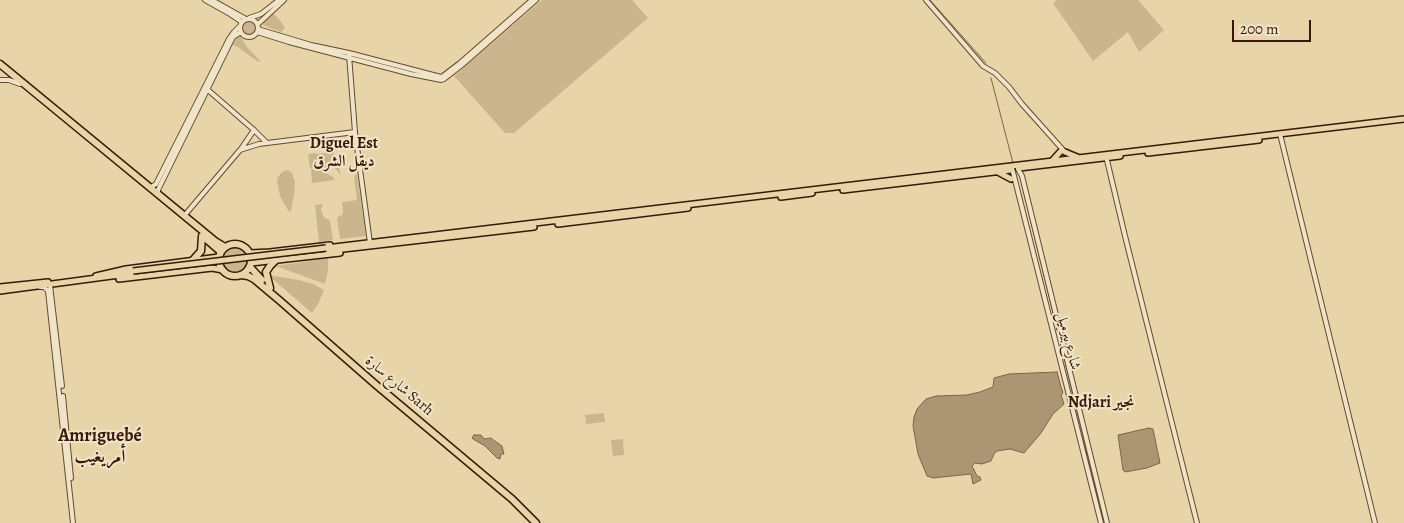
<!DOCTYPE html>
<meta charset="utf-8">
<style>
body{margin:0}
#map{position:relative;width:1404px;height:523px;overflow:hidden;background:#e7d5a9;font-family:Alegreya,serif}
canvas{display:block}
.scale{position:absolute;left:1232px;top:20px;width:79px;height:22px;box-sizing:border-box;border:2px solid #3a1908;border-top:0;padding-left:6px;font-size:15px;line-height:18px;white-space:nowrap;color:#3a1908;-webkit-text-stroke:4px #efe4c7;paint-order:stroke}
</style>
<div id="map">
<canvas width="1404" height="523"></canvas>
<div class="scale">200 m</div>
</div>
<script>
const c = document.querySelector('canvas').getContext('2d');
c.lineJoin = 'round';
function paint(path, color) { c.fillStyle = color; c.fill(path, 'evenodd'); }
const poly = rows => new Path2D(rows.map(r => 'M' + r).join(''));
function stroke(path, color, width, dash) { c.strokeStyle = color; c.lineWidth = width; c.lineCap = dash ? 'butt' : 'round'; c.setLineDash(dash || []); c.stroke(path); }
function label(font, color, halo, rows, align = 'center') {
  c.font = font + ' Alegreya,Amiri,serif'; c.lineWidth = 4; c.setLineDash([]); c.textBaseline = 'middle'; c.strokeStyle = halo; c.fillStyle = color; for (const [text, x, y, turn = 0] of rows) {
    c.save(); c.translate(x, y); c.rotate((+turn || 0) * Math.PI / 180); c.textAlign = isNaN(turn) ? turn : align; if (halo) c.strokeText(text, 0, 0); c.fillText(text, 0, 0); c.restore();
  }
}
paint(poly([
 [542,0,632,0,648,18,514,133,505,133,454,76],
 [1057,0,1138,0,1164,30,1139,52,1128,32,1093,61,1053,3],
 [273,13,279,19,285,28,281,32,263,25,265,20],
 '242 28a7 7 0 1 1 14 0a7 7 0 1 1-14 0Z',
 [238,36,241,37,246,46,261,62,257,61,238,47,232,45],
 [334,152,335,160,336,160,341,174,340,174,334,167,329,167,326,171,327,174,333,177,335,180,312,183,311,169,318,169,318,167,310,168,308,154,316,153,316,154],
 [288,170,292,173,295,182,294,194,291,211,289,212,280,196,277,181,278,177,282,172],
 [357,174,366,236,340,239,337,218,343,214,342,202,357,200,354,178,355,175],
 [323,204,321,209,322,213,324,217,330,221,333,240,319,242,315,205],
 '221 260a14 14 0 1 1 28 0a14 14 0 1 1-28 0Z',
 [328,258,328,270,325,284,276,266],
 [268,275,299,280,313,284,324,290,318,304,312,313],
 [604,413,605,422,586,424,585,415],
 [623,439,624,455,613,456,611,440]
]), '#cab58e');
const water = poly([
 [1057,372,1061,387,1063,393,1061,395,1064,404,1053,414,1041,433,1024,453,1010,449,997,451,994,454,991,461,982,464,975,463,972,466,977,476,980,477,981,480,973,484,971,474,933,478,927,476,918,454,913,426,914,417,917,409,926,399,936,396,967,395,980,392,993,387,994,378,1009,374,1057,372],
 [1149,428,1153,429,1160,463,1147,468,1125,472,1123,470,1118,435,1149,428],
 [474,435,481,435,484,439,491,438,492,439,502,446,504,454,501,454,500,459,497,458,485,446,473,439,472,438,474,435]
]);
paint(water, '#ac9572');
stroke(water, '#7e6348', 1);
stroke(poly([
 [930,0,986,63],
 [991,78,1013,163],
 [1022,185,1084,440,1092,480],
 [1094,487,1099,508]
]), '#7e6348', 1);
const minor = poly([
 [205,0,230,14,242,22],
 [212,0,246,19],
 [926,0,983,66,995,73,1009,87,1022,104,1064,151],
 [249,18,261,14,279,0],
 '240 28a9 9 0 1 1 18 0a9 9 0 1 1-18 0Z',
 [258,24,284,0],
 [258,29,311,45,349,53,441,77,443,76,460,63,532,0],
 [257,32,289,42,411,74,441,80,444,79,462,65,536,0],
 [349,55,355,132,370,243],
 [0,80,9,80,20,84],
 [208,90,254,130,267,143],
 [1280,134,1375,523],
 [241,149,254,130],
 [1106,156,1125,236,1197,523],
 [1012,168,1101,523],
 [1018,169,1022,176,1107,523],
 [150,188,156,184,229,39,234,32,240,26],
 [158,195,158,190,233,37,241,32],
 [184,216,240,150,259,144,355,132],
 [50,285,62,386],
 [40,287,44,287,48,291,73,523],
 [63,396,71,478]
]);
const major = poly([
 [1065,152,1077,157],
 [1148,153,1259,140],
 [1052,161,1061,151],
 [1019,168,1120,156],
 [998,172,1011,179],
 [843,190,1011,170],
 [781,197,812,193],
 [558,224,688,208],
 [326,248,1404,119],
 [326,251,534,227],
 [250,253,270,252,330,245],
 [251,263,340,253],
 [96,276,126,269,219,257],
 [119,279,212,268,223,270],
 [0,287,48,282],
 [0,291,134,273]
]);
const highway = poly([
 [0,64,215,241,225,247],
 [205,238,221,252],
 '219 260a16 16 0 1 1 32 0a16 16 0 1 1-32 0Z',
 [193,260,201,251,202,236],
 [250,267,262,280],
 [241,275,248,276,254,279,279,300,375,384,512,499,536,523],
 [270,288,266,272,270,266,275,261]
]);
stroke(minor, '#654830', 6);
stroke(major, '#3a1908', 8);
stroke(highway, '#3a1908', 9);
stroke(minor, '#efe4c7', 4);
stroke(major, '#e7d5a9', 5);
stroke(highway, '#e7d5a9', 6);
const majorBridge = poly([
 [133,271,326,248]
]);
stroke(majorBridge, '#3a1908', 8, []);
stroke(majorBridge, '#e7d5a9', 5);
label('15px', '#3a1908', '#efe4c7', [
 ["شارع بيرميل",1068,341,76],
 ["شارع سارة Sarh",399,386,40]
]);
label('bold 16px', '#3a1908', '#efe4c7', [
 ["Diguel Est",344,144],
 ["ديقل الشرق",344,162],
 ["Ndjari نجير",1101,403]
]);
label('bold 18px', '#3a1908', '#efe4c7', [
 ["Amriguebé",100,437],
 ["أمريغيب",100,458]
]);
</script>
